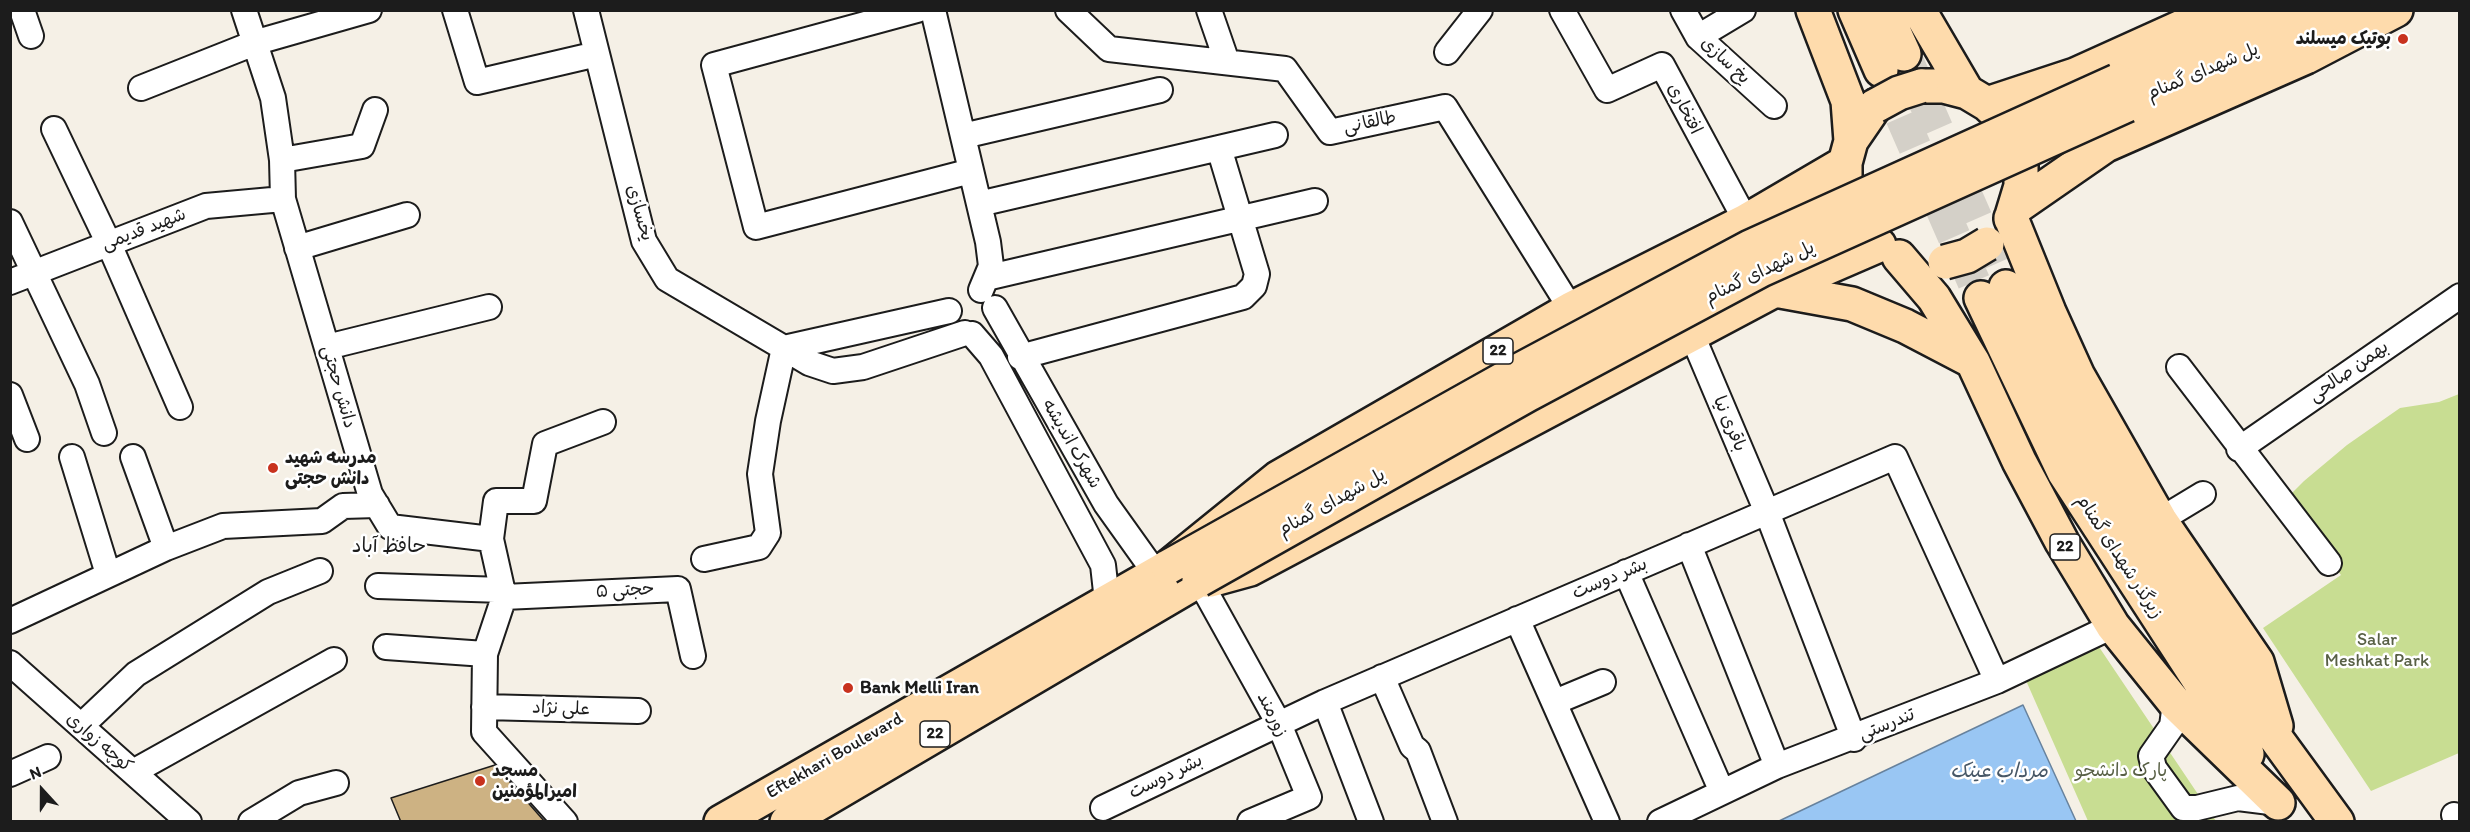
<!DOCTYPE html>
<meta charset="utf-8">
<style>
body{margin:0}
#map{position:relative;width:2470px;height:832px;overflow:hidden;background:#f5f0e6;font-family:Itim,sans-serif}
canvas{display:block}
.frame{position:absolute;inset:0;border:12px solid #1c1c1c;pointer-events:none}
.north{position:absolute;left:12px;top:760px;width:60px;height:60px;-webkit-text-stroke:4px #fff;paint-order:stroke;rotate:339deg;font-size:16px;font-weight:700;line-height:24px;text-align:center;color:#1c1c1c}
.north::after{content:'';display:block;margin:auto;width:21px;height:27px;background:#1c1c1c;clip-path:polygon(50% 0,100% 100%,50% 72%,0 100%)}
</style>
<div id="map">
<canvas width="2470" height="832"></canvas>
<div class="frame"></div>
<div class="north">N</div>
</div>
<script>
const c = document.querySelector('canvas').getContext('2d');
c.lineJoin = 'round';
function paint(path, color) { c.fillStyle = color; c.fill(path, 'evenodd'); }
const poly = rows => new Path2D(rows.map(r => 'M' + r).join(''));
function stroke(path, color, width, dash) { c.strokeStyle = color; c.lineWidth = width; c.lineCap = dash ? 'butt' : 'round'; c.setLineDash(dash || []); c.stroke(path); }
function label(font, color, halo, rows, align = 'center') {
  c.font = font + ' Itim,"Playpen Sans Arabic",sans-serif'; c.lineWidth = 5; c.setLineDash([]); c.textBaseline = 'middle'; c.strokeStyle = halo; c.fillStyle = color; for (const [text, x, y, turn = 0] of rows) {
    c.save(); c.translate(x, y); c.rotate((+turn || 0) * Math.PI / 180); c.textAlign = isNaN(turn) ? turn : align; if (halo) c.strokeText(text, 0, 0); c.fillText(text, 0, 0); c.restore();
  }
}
paint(poly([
 [2459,394,2459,753,2371,791,2263,628,2341,575,2283,502,2304,481,2347,445,2400,408,2439,402],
 [2095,641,2216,821,2088,821,2024,676]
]), '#c8dd92');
const water = poly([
 [2023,705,2076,821,1779,821,2023,705]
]);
paint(water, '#99c6f3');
stroke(water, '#67829d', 1.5);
const building = poly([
 [495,765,545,822,401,822,391,798,495,765]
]);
paint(building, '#cdb283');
stroke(building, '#1c1c1c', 1.5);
stroke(poly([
 [1904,54,2006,287],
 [1882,72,1981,298]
]), '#d4d0c8', 33, [33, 16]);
const minor = poly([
 [22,10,31,36],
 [244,10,273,98,282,160,283,199,370,494,390,527,491,539,504,597,485,654,484,732,565,822],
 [455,10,477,82,597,54],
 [586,10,644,241,667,279,784,348,768,421,760,474,768,533,759,547,704,559],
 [917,10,714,65,756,227,971,171],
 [933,10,988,242,991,266,981,290],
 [1068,10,1109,49,1285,69,1330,132,1445,107,1571,309],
 [1209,10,1227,62],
 [1562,10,1607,90,1662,65,1746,221],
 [1683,10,1698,37,1774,106],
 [1698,37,1743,10],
 [1447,52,1480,10],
 [141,88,257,42,369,10],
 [54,129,109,244,180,407],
 [963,136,1160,90],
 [282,160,362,146,375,110],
 [979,204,1275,135],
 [10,222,87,384,104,433],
 [297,248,407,215],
 [986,278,1315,201],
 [10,282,206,206,283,199],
 [995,308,1106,504,1156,574],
 [949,311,784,348,809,363,833,371,863,367,965,333],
 [972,334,991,356,1103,565,1107,601],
 [1692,335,1767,512,1854,739],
 [327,347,489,307],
 [1020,357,1243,297,1254,286,1257,274,1219,148],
 [2179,367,2329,563],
 [10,395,27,439],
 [2239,449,2460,296],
 [72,457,108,574],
 [133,457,166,548],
 [2160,520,2203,494],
 [491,539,496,501,534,501,545,444,603,422],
 [1689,545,1777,766],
 [1626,572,1722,792],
 [1199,580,1279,724,1309,797,1250,822],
 [378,586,503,590],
 [504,597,678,589,693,656],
 [1517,619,1607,822],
 [10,621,166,548,223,526,322,521,343,506,377,505],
 [386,647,485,654],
 [10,663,189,822],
 [1382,677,1412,746,1418,751,1445,822],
 [1325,702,1371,822],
 [1555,702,1603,682],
 [2175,703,2172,726,2151,756,2154,768,2183,808,2197,808,2238,798,2278,803],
 [484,707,638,711],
 [81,726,136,674,268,592,320,571],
 [133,772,334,660],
 [10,774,48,757],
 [1103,808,1325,702,1895,457,1997,681],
 [2454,815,2457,822],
 [251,822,299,793,336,783],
 [1660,822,1777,766,1997,681,2113,626]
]);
const highway = poly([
 [1813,10,1848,101,1851,141],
 [1855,10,1881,70],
 [1884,10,1904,54],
 [1919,10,1967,92],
 [2123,78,2282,10],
 [1921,86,1944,86,1967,92,1987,104,2004,120,2015,140,2021,162,2021,186,2011,219],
 [1987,104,2075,75,2219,10],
 [2127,105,2344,10],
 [1845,185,1845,163,1851,141,1875,106],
 [2015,208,2106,145,2306,57,2396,10],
 [2011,218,2049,312,2078,376,2160,520,2257,662,2276,726],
 [1899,257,1934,298,1973,362,2019,461,2062,542,2113,626,2175,703,2278,803],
 [2006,287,2090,460,2132,530,2191,622,2337,822],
 [1775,290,1852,304,1905,326,1972,361],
 [1981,298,2064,472,2247,754],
 [721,822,1168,567,1278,478,1571,309,1746,221,1845,163],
 [787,822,1199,580,1210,580,1250,569,1775,290,1879,245]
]);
stroke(minor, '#1c1c1c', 28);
stroke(highway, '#1c1c1c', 38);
stroke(minor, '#fff', 24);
stroke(highway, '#fedbac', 33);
const highwayBridge = poly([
 [1875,106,1899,93,1921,86],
 [1945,262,1967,256,1987,244],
 [1168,567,1518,371,1750,247,2117,81],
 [1199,580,1529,394,1761,270,2127,105]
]);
stroke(highwayBridge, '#1c1c1c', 38, []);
stroke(highwayBridge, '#fedbac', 33);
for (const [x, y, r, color] of [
 [2403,39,6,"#c8321e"],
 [273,468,6,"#c8321e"],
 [848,688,6,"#c8321e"],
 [480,781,6,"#c8321e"]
]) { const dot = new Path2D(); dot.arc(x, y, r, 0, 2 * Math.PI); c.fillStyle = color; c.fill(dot); stroke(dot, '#fff', 2); }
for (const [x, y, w] of [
 [1498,351,30],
 [2065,547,30],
 [935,734,30]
]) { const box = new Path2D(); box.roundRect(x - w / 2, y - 13, w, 26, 4.5); c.fillStyle = '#fff'; c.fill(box); stroke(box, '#1c1c1c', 1.5); }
label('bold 16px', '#1c1c1c', null, [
 ["22",1498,351],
 ["22",2065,547],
 ["22",935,734]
]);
label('bold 18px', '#1c1c1c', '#fff', [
 ["بوتیک میسلند",2391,39,"right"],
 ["مدرسه شهید",285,458],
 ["دانش حجتی",285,479],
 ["Bank Melli Iran",860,688],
 ["مسجد",492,771],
 ["امیرالمؤمنین",492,792]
], 'left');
label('18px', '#1c1c1c', '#fff', [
 ["یخ سازی",1725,61,43],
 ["پل شهدای گمنام",2203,72,-23],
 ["افتخاری",1684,109,63],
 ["طالقانی",1370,123,-12],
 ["یخسازی",639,213,74],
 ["شهید قدیمی",144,230,-21],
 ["پل شهدای گمنام",1760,273,-26],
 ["بهمن صالحی",2349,372,-35],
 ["دانش حجتی",338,387,74],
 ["باقری نیا",1729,424,67],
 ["شهرک اندیشه",1071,444,60],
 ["پل شهدای گمنام",1332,503,-29],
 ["زیرگذر شهدای گمنام",2119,557,57],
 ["بشر دوست",1610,579,-23],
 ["حجتی ۵",625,591,-3],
 ["علی نژاد",561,709,2],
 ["زورمند",1272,715,63],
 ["تندرستی",1887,725,-22],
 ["کوچه زواری",99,743,41],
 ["Eftekhari Boulevard",835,756,-30],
 ["بشر دوست",1166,777,-26]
]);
label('18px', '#586045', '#fff', [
 ["Salar",2377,640],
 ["Meshkat Park",2377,661],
 ["پارک دانشجو",2121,771]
]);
label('20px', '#1c1c1c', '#fff', [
 ["حافظ آباد",389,547]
]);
label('italic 20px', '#485867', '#fff', [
 ["مرداب عینک",1999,772]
]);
</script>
